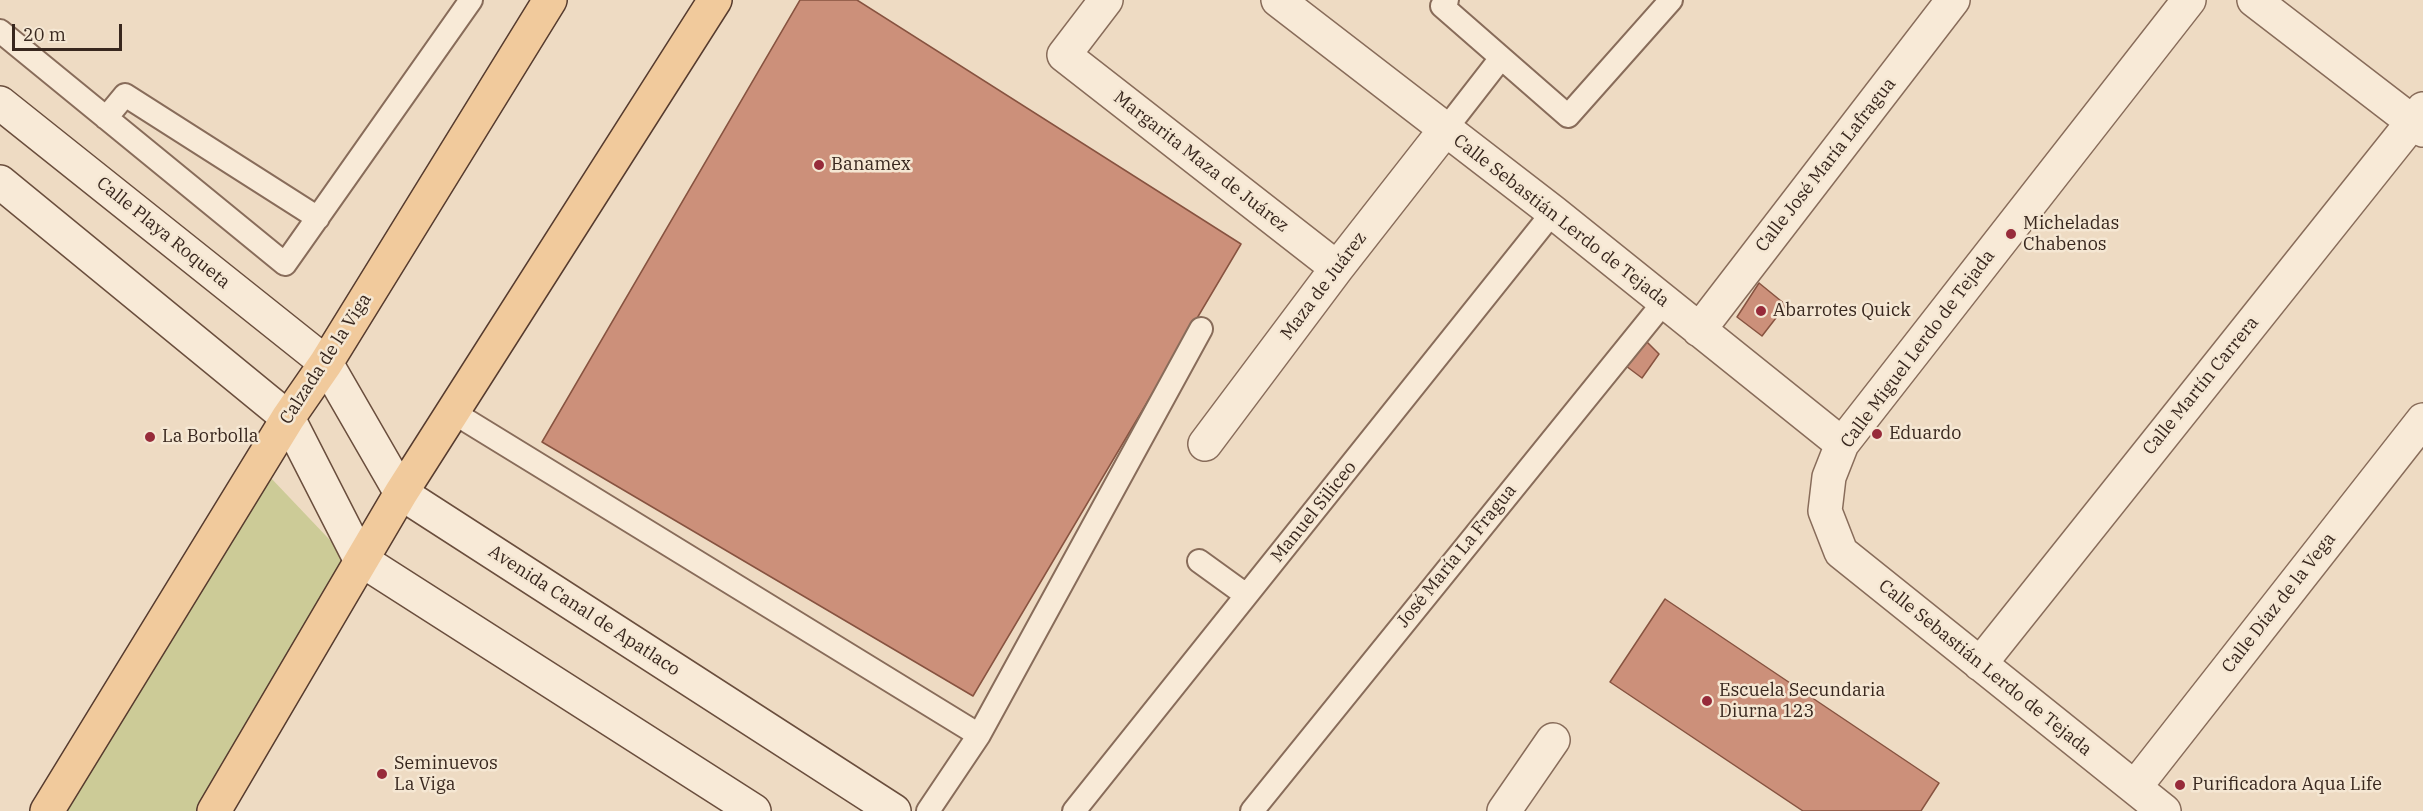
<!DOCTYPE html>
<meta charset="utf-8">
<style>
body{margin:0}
#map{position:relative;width:2423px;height:811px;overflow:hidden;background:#eedbc3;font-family:"IBM Plex Serif",serif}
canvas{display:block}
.scale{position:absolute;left:12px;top:24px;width:110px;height:27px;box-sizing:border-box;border:3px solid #38271e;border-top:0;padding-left:8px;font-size:18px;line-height:21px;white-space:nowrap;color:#38271e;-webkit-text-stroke:4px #f5e7d3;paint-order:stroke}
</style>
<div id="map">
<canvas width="2423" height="811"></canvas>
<div class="scale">20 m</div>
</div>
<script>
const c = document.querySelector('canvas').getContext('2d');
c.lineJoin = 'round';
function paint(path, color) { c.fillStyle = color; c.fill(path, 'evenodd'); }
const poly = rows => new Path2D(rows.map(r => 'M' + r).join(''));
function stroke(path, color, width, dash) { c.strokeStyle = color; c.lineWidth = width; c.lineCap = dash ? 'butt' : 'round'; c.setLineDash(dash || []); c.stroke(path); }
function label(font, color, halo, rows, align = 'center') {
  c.font = font + ' "IBM Plex Serif",serif'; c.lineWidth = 5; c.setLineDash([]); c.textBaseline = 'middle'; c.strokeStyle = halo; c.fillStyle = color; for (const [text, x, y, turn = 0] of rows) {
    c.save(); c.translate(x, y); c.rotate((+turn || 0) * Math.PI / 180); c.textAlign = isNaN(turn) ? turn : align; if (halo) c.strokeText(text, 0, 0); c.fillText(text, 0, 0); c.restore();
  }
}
paint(poly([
 [270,477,347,558,200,811,61,811]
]), '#cccb97');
const building = poly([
 [800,0,857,0,1241,244,973,696,542,442,800,0],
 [1759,283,1786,305,1762,336,1737,317,1759,283],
 [1647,342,1659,354,1642,378,1626,366,1647,342],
 [1665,599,1939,783,1921,811,1803,811,1610,682,1665,599]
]);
paint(building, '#cc907a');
stroke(building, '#875340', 1.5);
const lane = poly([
 [1447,0,1442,6,1568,116,1671,0],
 [0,31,285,264,471,0],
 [106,118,125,95,318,218],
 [1445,130,1501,58],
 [451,411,979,735],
 [1199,561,1246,595],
 [928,811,979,735,1201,329],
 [1074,811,1553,212],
 [1252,811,1664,302]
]);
const street = poly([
 [1106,0,1064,55,1337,268],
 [1278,0,1553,212,1842,444],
 [2254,0,2423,130],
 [1699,330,1953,0],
 [1205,444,1337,268,1445,130],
 [1980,664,2423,109],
 [2135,787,2423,420],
 [1504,811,1553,740],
 [2164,811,1841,552,1825,511,1829,477,1842,444,2189,0]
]);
const secondary = poly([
 [0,103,326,363,401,493,894,811],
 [0,182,288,418,360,559,754,811]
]);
const primary = poly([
 [47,811,288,418,326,363,550,0],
 [214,811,401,493,715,0]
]);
stroke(lane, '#886c5a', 26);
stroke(street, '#886c5a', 36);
stroke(secondary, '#6a4e3d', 36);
stroke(primary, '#563b2e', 36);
stroke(lane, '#f8ead7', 22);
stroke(street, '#f8ead7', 33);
stroke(secondary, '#f8ead7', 33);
stroke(primary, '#f1ca9c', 33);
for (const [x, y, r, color] of [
 [819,165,6,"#972b3a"],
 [2011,234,6,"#972b3a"],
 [1761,311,6,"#972b3a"],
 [1877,434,6,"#972b3a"],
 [150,437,6,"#972b3a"],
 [1707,701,6,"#972b3a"],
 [382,774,6,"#972b3a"],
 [2180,785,6,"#972b3a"]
]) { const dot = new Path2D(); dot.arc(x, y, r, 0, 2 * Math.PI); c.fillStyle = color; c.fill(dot); stroke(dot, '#f5e7d3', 2); }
label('18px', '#38271e', '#f5e7d3', [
 ["Margarita Maza de Juárez",1201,162,38],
 ["Calle José María Lafragua",1826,165,-52],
 ["Calle Sebastián Lerdo de Tejada",1561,221,38],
 ["Calle Playa Roqueta",163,233,39],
 ["Maza de Juárez",1324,286,-53],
 ["Calle Miguel Lerdo de Tejada",1918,349,-53],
 ["Calzada de la Viga",326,359,-57],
 ["Calle Martín Carrera",2201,386,-51],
 ["Manuel Siliceo",1314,512,-51],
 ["José María La Fragua",1457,556,-51],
 ["Calle Díaz de la Vega",2279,603,-52],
 ["Avenida Canal de Apatlaco",584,611,33],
 ["Calle Sebastián Lerdo de Tejada",1985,668,39]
]);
label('18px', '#38271e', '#f5e7d3', [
 ["Banamex",831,165],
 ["Micheladas",2023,224],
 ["Chabenos",2023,245],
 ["Abarrotes Quick",1773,311],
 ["Eduardo",1889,434],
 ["La Borbolla",162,437],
 ["Escuela Secundaria",1719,691],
 ["Diurna 123",1719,712],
 ["Seminuevos",394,764],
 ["La Viga",394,785],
 ["Purificadora Aqua Life",2192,785]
], 'left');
</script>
